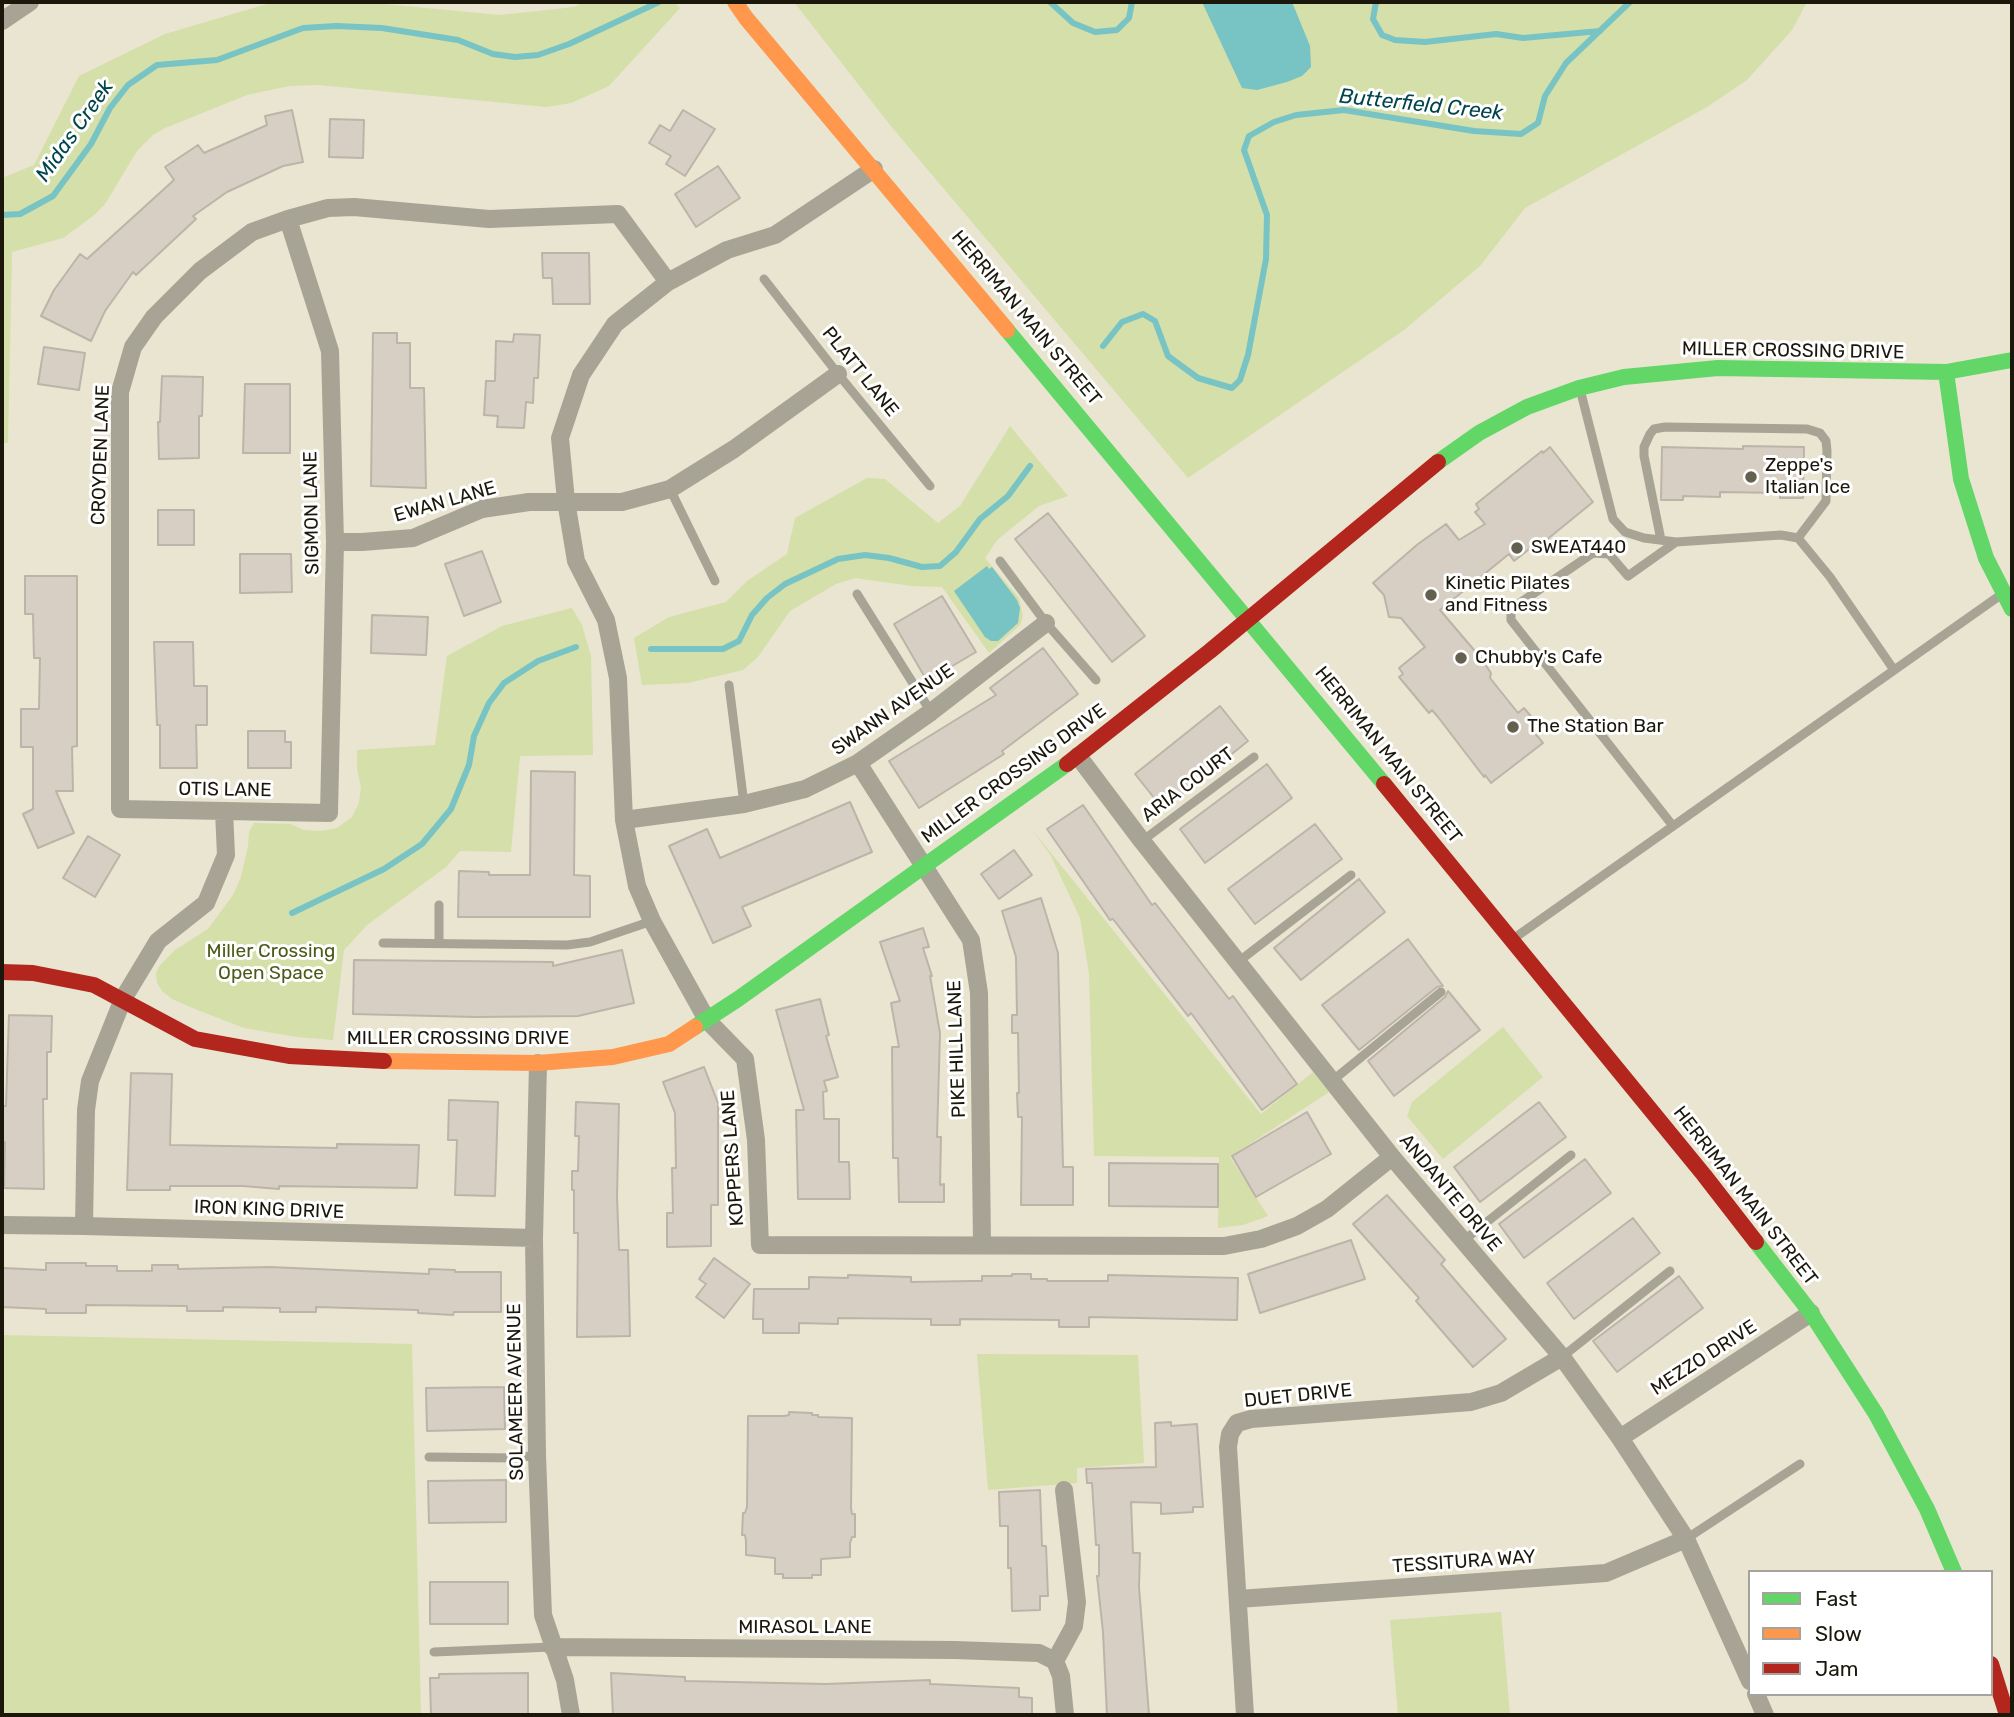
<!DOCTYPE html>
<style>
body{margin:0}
#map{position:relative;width:2014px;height:1717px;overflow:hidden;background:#e9e5d1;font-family:Rubik,sans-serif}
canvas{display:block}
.frame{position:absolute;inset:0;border:4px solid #1b180b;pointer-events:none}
.legend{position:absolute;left:1748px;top:1570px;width:245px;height:126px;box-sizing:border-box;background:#fff;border:2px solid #a4a39d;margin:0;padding:9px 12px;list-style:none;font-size:21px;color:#1b180b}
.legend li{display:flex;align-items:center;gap:14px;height:35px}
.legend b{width:35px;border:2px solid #a4a39d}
</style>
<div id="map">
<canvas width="2014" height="1717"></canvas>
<div class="frame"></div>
<ul class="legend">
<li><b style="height:9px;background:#63d668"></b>Fast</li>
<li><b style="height:9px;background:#ff974d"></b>Slow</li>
<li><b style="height:9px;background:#b3261e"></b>Jam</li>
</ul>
</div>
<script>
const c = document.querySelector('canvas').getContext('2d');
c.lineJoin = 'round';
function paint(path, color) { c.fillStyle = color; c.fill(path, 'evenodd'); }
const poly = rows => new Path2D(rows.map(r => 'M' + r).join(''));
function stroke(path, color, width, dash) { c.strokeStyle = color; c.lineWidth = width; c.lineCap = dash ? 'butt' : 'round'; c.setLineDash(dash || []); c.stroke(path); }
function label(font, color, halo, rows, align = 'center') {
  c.font = font + ' Rubik,sans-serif'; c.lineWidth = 6; c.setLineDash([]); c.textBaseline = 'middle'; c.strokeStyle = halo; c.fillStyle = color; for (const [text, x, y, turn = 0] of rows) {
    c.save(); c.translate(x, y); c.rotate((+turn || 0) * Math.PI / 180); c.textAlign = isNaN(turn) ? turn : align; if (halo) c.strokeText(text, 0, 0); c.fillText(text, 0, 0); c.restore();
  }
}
paint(poly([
 [316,2,363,2,500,15,574,7,584,2,674,2,680,8,609,86,571,103,546,107,319,85,289,86,247,95,165,128,153,135,137,151,105,204,93,216,63,238,12,252,8,443,2,443,2,178,34,165,79,76,165,34,267,4],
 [794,2,1807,2,1792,30,1747,80,1707,107,1525,208,1480,266,1404,330,1188,478,890,125],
 [1010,426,1068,496,1039,506,997,540,985,558,1019,598,1023,616,1020,625,989,653,942,587,912,586,855,578,836,584,790,611,758,657,743,670,688,683,642,685,634,638,669,617,726,602,747,581,787,554,795,518,867,478,885,479,938,523,960,506],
 [572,608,582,625,591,656,593,755,520,756,511,852,460,851,446,867,367,925,344,950,333,1040,297,1037,244,1028,195,1009,172,999,162,991,157,983,156,973,160,965,175,950,208,929,233,895,241,877,248,846,249,832,254,823,290,824,304,830,321,831,337,828,352,817,359,803,361,787,357,769,357,750,435,745,447,656,502,626],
 [1030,827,1261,1114,1313,1072,1329,1092,1230,1157,1268,1216,1243,1225,1218,1228,1219,1157,1094,1156,1089,974,1080,918,1051,856],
 [1503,1027,1543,1077,1443,1159,1407,1116,1412,1102],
 [2,1335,412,1344,421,1715,2,1715],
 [977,1354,1138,1355,1144,1463,1077,1468,1077,1483,988,1490],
 [1501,1612,1510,1715,1398,1715,1390,1620]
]), '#d4dfa9');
paint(poly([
 [1202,2,1292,2,1310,46,1311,67,1302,76,1287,82,1257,90,1242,88],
 [987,566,989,569,992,567,1017,600,1020,608,1018,623,998,641,991,641,985,637,954,591]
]), '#78c3c4');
stroke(poly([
 [1050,2,1073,23,1095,32,1117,30,1129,18,1132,2],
 [1376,2,1373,19,1382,35,1395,40,1425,42,1496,34,1523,38,1600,31],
 [2,215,20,214,53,196,91,144,110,108,128,85,157,65,217,60,303,28,336,26,382,28,458,40,493,54,515,57,538,55,569,44,659,2],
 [1103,346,1122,322,1143,314,1155,321,1168,356,1198,378,1232,388,1240,380,1248,355,1266,259,1267,215,1244,150,1249,136,1274,122,1296,115,1344,110,1474,131,1521,134,1538,123,1545,96,1566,63,1630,2],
 [651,649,723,649,739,641,752,615,767,598,785,584,838,559,865,555,889,558,922,567,940,566,956,552,980,519,1008,496,1030,466],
 [292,913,384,869,422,844,451,809,469,765,474,736,489,703,504,683,538,661,576,647]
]), '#78c3c4', 6);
const building = poly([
 [292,110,303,162,283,166,227,192,193,216,196,219,136,275,133,272,105,311,91,341,41,316,54,290,80,254,87,259,174,180,165,167,198,145,204,153,267,125,265,116,292,110],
 [683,110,715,129,685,176,666,164,671,156,649,143,660,125,670,131,683,110],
 [330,119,364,120,363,158,329,157,330,119],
 [718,166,740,198,696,227,675,194,718,166],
 [542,253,589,253,590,304,553,304,552,278,543,278,542,253],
 [373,333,397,333,397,343,410,343,410,388,424,388,426,488,371,486,373,333],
 [514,334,540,335,538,378,534,378,533,403,526,402,524,428,497,427,498,416,484,415,486,381,495,381,496,341,513,342,514,334],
 [44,347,85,353,79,390,38,384,44,347],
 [162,376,203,377,202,416,199,416,199,458,159,459,158,422,160,422,162,376],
 [245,384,290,384,290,453,243,453,245,384],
 [1743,446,1804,447,1803,498,1780,498,1780,493,1720,492,1720,497,1683,496,1683,500,1661,500,1662,447,1743,449,1743,446],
 [1550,447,1593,502,1539,546,1537,543,1514,561,1509,554,1440,610,1480,657,1491,673,1490,678,1518,713,1524,708,1535,721,1529,726,1543,743,1491,783,1485,775,1484,777,1438,717,1432,710,1429,713,1399,677,1403,674,1399,668,1425,647,1401,618,1389,617,1384,595,1373,583,1418,544,1446,524,1459,540,1485,524,1475,512,1479,509,1476,504,1542,451,1543,453,1550,447],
 [158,510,194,510,194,545,158,545,158,510],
 [1048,513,1145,636,1112,662,1015,539,1048,513],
 [482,551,501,602,464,616,445,564,482,551],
 [240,554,291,554,292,592,240,593,240,554],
 [25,576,77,576,77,746,72,747,73,791,56,791,74,833,38,848,23,814,33,809,33,747,21,747,21,709,39,709,40,658,34,658,33,614,25,614,25,576],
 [942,596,976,652,927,681,894,624,942,596],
 [372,615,428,617,426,655,371,653,372,615],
 [154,642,193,642,194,686,207,686,207,725,196,725,197,768,160,768,160,725,157,725,154,642],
 [1043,648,1078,694,1002,751,1004,754,919,808,889,761,996,695,990,688,1043,648],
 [1220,706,1248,741,1163,809,1135,774,1220,706],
 [248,731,285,731,285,742,291,742,291,768,248,768,248,731],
 [1267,764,1292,798,1205,863,1180,829,1267,764],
 [531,771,575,772,574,875,590,876,590,917,458,917,459,871,489,872,489,875,530,875,531,771],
 [850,802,872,852,742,907,751,926,713,943,669,846,707,829,720,858,850,802],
 [1083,805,1152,905,1155,903,1229,999,1233,996,1297,1084,1262,1110,1191,1013,1188,1016,1113,919,1110,920,1047,829,1083,805],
 [1315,824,1342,859,1255,924,1228,889,1315,824],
 [88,836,120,855,95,897,63,878,88,836],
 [1014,850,1032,875,999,899,981,874,1014,850],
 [1359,879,1385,912,1301,980,1274,948,1359,879],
 [1041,898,1058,953,1063,1167,1073,1167,1073,1205,1021,1205,1022,1117,1018,1117,1017,1093,1019,1093,1018,1033,1012,1033,1012,1015,1017,1015,1016,957,1002,911,1041,898],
 [923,928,929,947,923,948,932,976,930,976,940,1033,937,1137,941,1137,940,1185,944,1184,944,1202,899,1202,898,1158,893,1158,892,1047,899,1047,891,1003,900,1001,880,942,923,928],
 [1408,939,1443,986,1437,987,1359,1050,1322,1005,1408,939],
 [622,950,634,1003,578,1016,476,1017,353,1014,354,960,553,962,553,966,622,950],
 [1448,991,1480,1030,1394,1096,1368,1061,1445,997,1448,991],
 [820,999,829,1035,826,1036,838,1077,824,1081,827,1091,823,1092,824,1119,839,1119,839,1162,849,1162,850,1199,798,1199,796,1110,804,1110,776,1010,820,999],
 [9,1015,52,1016,51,1052,47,1052,47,1099,43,1099,44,1189,4,1188,5,1142,2,1142,2,1106,6,1106,9,1015],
 [704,1067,718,1103,718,1205,711,1205,711,1246,667,1247,667,1213,673,1213,672,1168,676,1168,675,1113,663,1082,704,1067],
 [131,1073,172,1074,170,1145,337,1148,337,1144,419,1145,417,1188,279,1186,279,1189,243,1186,170,1186,170,1190,127,1190,131,1073],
 [449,1100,498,1102,495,1196,455,1195,457,1140,448,1140,449,1100],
 [576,1102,619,1104,617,1197,619,1250,628,1250,630,1336,577,1337,578,1233,574,1233,574,1190,572,1190,572,1171,578,1171,579,1136,575,1136,576,1102],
 [1539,1102,1566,1137,1480,1202,1454,1167,1539,1102],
 [1307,1112,1331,1154,1256,1197,1232,1156,1307,1112],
 [1585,1159,1611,1193,1524,1258,1499,1224,1585,1159],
 [1109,1163,1218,1164,1218,1207,1109,1206,1109,1163],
 [1387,1195,1445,1260,1441,1264,1506,1339,1473,1367,1416,1301,1419,1298,1353,1224,1387,1195],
 [1633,1218,1660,1253,1574,1319,1547,1283,1633,1218],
 [1351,1240,1365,1279,1260,1313,1248,1274,1351,1240],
 [714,1258,750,1284,724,1318,696,1297,706,1284,699,1279,714,1258],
 [46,1263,86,1263,86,1266,117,1266,117,1271,152,1271,152,1265,178,1265,178,1269,270,1267,429,1274,429,1269,455,1270,455,1272,501,1272,501,1312,454,1312,453,1315,418,1313,418,1310,316,1307,316,1312,280,1312,280,1308,223,1307,223,1311,187,1311,187,1306,86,1305,86,1313,46,1313,46,1309,2,1307,3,1268,46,1270,46,1263],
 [1012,1274,1031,1274,1031,1279,1047,1279,1047,1281,1108,1281,1108,1275,1238,1278,1237,1320,1089,1317,1089,1327,1059,1327,1059,1320,960,1319,960,1325,931,1325,931,1319,838,1318,838,1324,799,1323,799,1333,763,1333,763,1319,753,1319,754,1289,809,1289,809,1277,848,1278,848,1275,911,1277,911,1282,973,1281,982,1281,982,1276,1012,1276,1012,1274],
 [1679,1276,1703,1308,1617,1372,1593,1341,1679,1276],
 [504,1387,505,1429,427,1431,426,1388,504,1387],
 [789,1412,812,1413,812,1415,818,1415,818,1417,852,1418,851,1508,852,1514,855,1514,855,1537,852,1537,850,1543,850,1557,821,1559,821,1575,812,1575,812,1578,783,1578,783,1574,775,1574,775,1558,746,1555,746,1541,745,1535,742,1535,743,1513,745,1513,747,1507,748,1416,784,1416,789,1415,789,1412],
 [1171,1422,1171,1426,1197,1424,1203,1507,1193,1507,1193,1512,1161,1514,1161,1503,1131,1502,1133,1553,1140,1553,1139,1587,1149,1715,1107,1715,1103,1632,1097,1576,1099,1576,1099,1545,1096,1545,1092,1483,1087,1483,1086,1469,1156,1467,1155,1423,1171,1422],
 [506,1480,506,1522,429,1523,428,1481,506,1480],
 [1040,1490,1042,1546,1046,1546,1048,1596,1040,1596,1040,1610,1012,1611,1011,1568,1008,1568,1008,1526,1000,1526,999,1492,1040,1490],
 [430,1582,508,1582,508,1624,430,1624,430,1582],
 [528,1673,528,1715,431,1715,430,1678,439,1678,439,1674,528,1673],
 [611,1673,685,1677,685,1681,826,1684,930,1680,930,1684,1019,1688,1019,1697,1032,1698,1032,1715,613,1715,611,1673]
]);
paint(building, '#d8cfc4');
stroke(building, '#bdb4a9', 2);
stroke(poly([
 [764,279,838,374,930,486],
 [1580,389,1613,519,1625,532,1644,538,1676,542,1781,535,1798,538,1830,577,1894,670],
 [670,489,715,581],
 [1661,540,1644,456,1644,447,1650,434,1654,429,1665,427,1807,429,1820,433,1826,441,1827,451,1826,501,1798,538],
 [1000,561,1046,623,1096,680],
 [857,594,931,712],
 [729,685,744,804],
 [1673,826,1511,620,1511,609,1593,553,1609,554,1628,576,1676,542],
 [1142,841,1254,757],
 [1513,939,2002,594],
 [383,943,567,945,590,942,652,921],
 [439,943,439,905],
 [1238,962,1351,875],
 [1332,1081,1441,992],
 [1463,1241,1571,1155],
 [1562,1357,1670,1271],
 [429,1457,516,1458,537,1455],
 [1686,1539,1800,1464],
 [434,1652,552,1647]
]), '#a8a495', 9);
stroke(poly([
 [2,21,30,2],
 [874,169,775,235,727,250,668,282,615,324,581,375,560,438,566,501,576,561,606,620,618,678,624,820,637,886,652,921,707,1020,745,1059,756,1140,760,1245,1224,1246,1261,1239,1297,1226,1327,1209,1392,1157],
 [288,219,330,351,335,542,329,813,120,809,120,392,133,347,154,317,200,271,252,232,288,219,328,208,354,207,489,219,618,214,668,282],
 [335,542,362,542,413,538,482,509,529,502,622,502,670,489,734,449,838,374],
 [1078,756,1142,841,1392,1157,1562,1357,1620,1438,1686,1539,1750,1681],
 [858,763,971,940,979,993,982,1245],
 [624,820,744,804,805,789,858,763,931,712,1046,623],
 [538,1063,534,1238,537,1455,543,1615,565,1680,571,1715],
 [2,1225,84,1226,534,1238],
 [84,1226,86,1110,90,1081,123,999,158,941,206,903,226,855,224,811],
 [1620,1438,1811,1313],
 [1238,1599,1606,1573,1686,1539],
 [552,1647,955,1650,1039,1653,1055,1661],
 [1055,1661,1074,1626,1077,1602,1064,1490],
 [1055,1661,1061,1676,1065,1715],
 [1756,1694,1765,1715],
 [1245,1715,1228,1447,1230,1434,1237,1423,1251,1419,1471,1402,1501,1393,1562,1357]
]), '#a8a495', 18);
stroke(poly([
 [1007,330,1384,784],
 [1946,372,1961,479,1986,558,2012,609],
 [1438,462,1479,433,1527,407,1579,388,1624,377,1718,368,1946,372,2012,360],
 [695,1027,738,999,1067,764],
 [1756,1242,1811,1313,1876,1414,1927,1509,1954,1572]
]), '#63d668', 16);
stroke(poly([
 [735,2,746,18,1007,330],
 [384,1061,538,1063,613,1057,669,1044,695,1027]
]), '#ff974d', 16);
stroke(poly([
 [1067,764,1210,651,1438,462],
 [1384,784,1704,1175,1756,1242],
 [2,972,33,973,94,985,195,1039,289,1056,384,1061],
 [1991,1664,2007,1715]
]), '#b3261e', 16);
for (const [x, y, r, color] of [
 [1751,477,7,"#636050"],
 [1517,548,7,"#636050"],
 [1431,595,7,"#636050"],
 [1461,658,7,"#636050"],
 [1513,727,7,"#636050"]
]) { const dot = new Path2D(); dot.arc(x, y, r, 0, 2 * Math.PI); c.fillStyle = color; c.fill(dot); stroke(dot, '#fff', 2.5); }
label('19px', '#1b180b', '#fff', [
 ["HERRIMAN MAIN STREET",1026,318,50],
 ["MILLER CROSSING DRIVE",1793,351,1],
 ["PLATT LANE",860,372,51],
 ["CROYDEN LANE",101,455,-88],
 ["EWAN LANE",445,502,-16],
 ["SIGMON LANE",312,513,-91],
 ["SWANN AVENUE",893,710,-35],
 ["HERRIMAN MAIN STREET",1388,755,51],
 ["MILLER CROSSING DRIVE",1014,774,-36],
 ["ARIA COURT",1188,785,-37],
 ["OTIS LANE",225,790,1],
 ["MILLER CROSSING DRIVE",458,1039],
 ["PIKE HILL LANE",957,1049,-92],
 ["KOPPERS LANE",733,1158,-94],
 ["ANDANTE DRIVE",1450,1193,50],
 ["HERRIMAN MAIN STREET",1745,1196,52],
 ["IRON KING DRIVE",269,1210,2],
 ["MEZZO DRIVE",1704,1358,-33],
 ["SOLAMEER AVENUE",516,1392,-91],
 ["DUET DRIVE",1298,1396,-6],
 ["TESSITURA WAY",1464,1562,-4],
 ["MIRASOL LANE",805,1628]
]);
label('19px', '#1b180b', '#fff', [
 ["Zeppe's",1765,466],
 ["Italian Ice",1765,488],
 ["SWEAT440",1531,548],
 ["Kinetic Pilates",1445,584],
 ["and Fitness",1445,606],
 ["Chubby's Cafe",1475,658],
 ["The Station Bar",1527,727]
], 'left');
label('19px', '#4c5b18', '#fff', [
 ["Miller Crossing",271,952],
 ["Open Space",271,974]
]);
label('italic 21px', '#00454b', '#fff', [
 ["Butterfield Creek",1421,105,6],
 ["Midas Creek",75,131,-55]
]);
</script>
